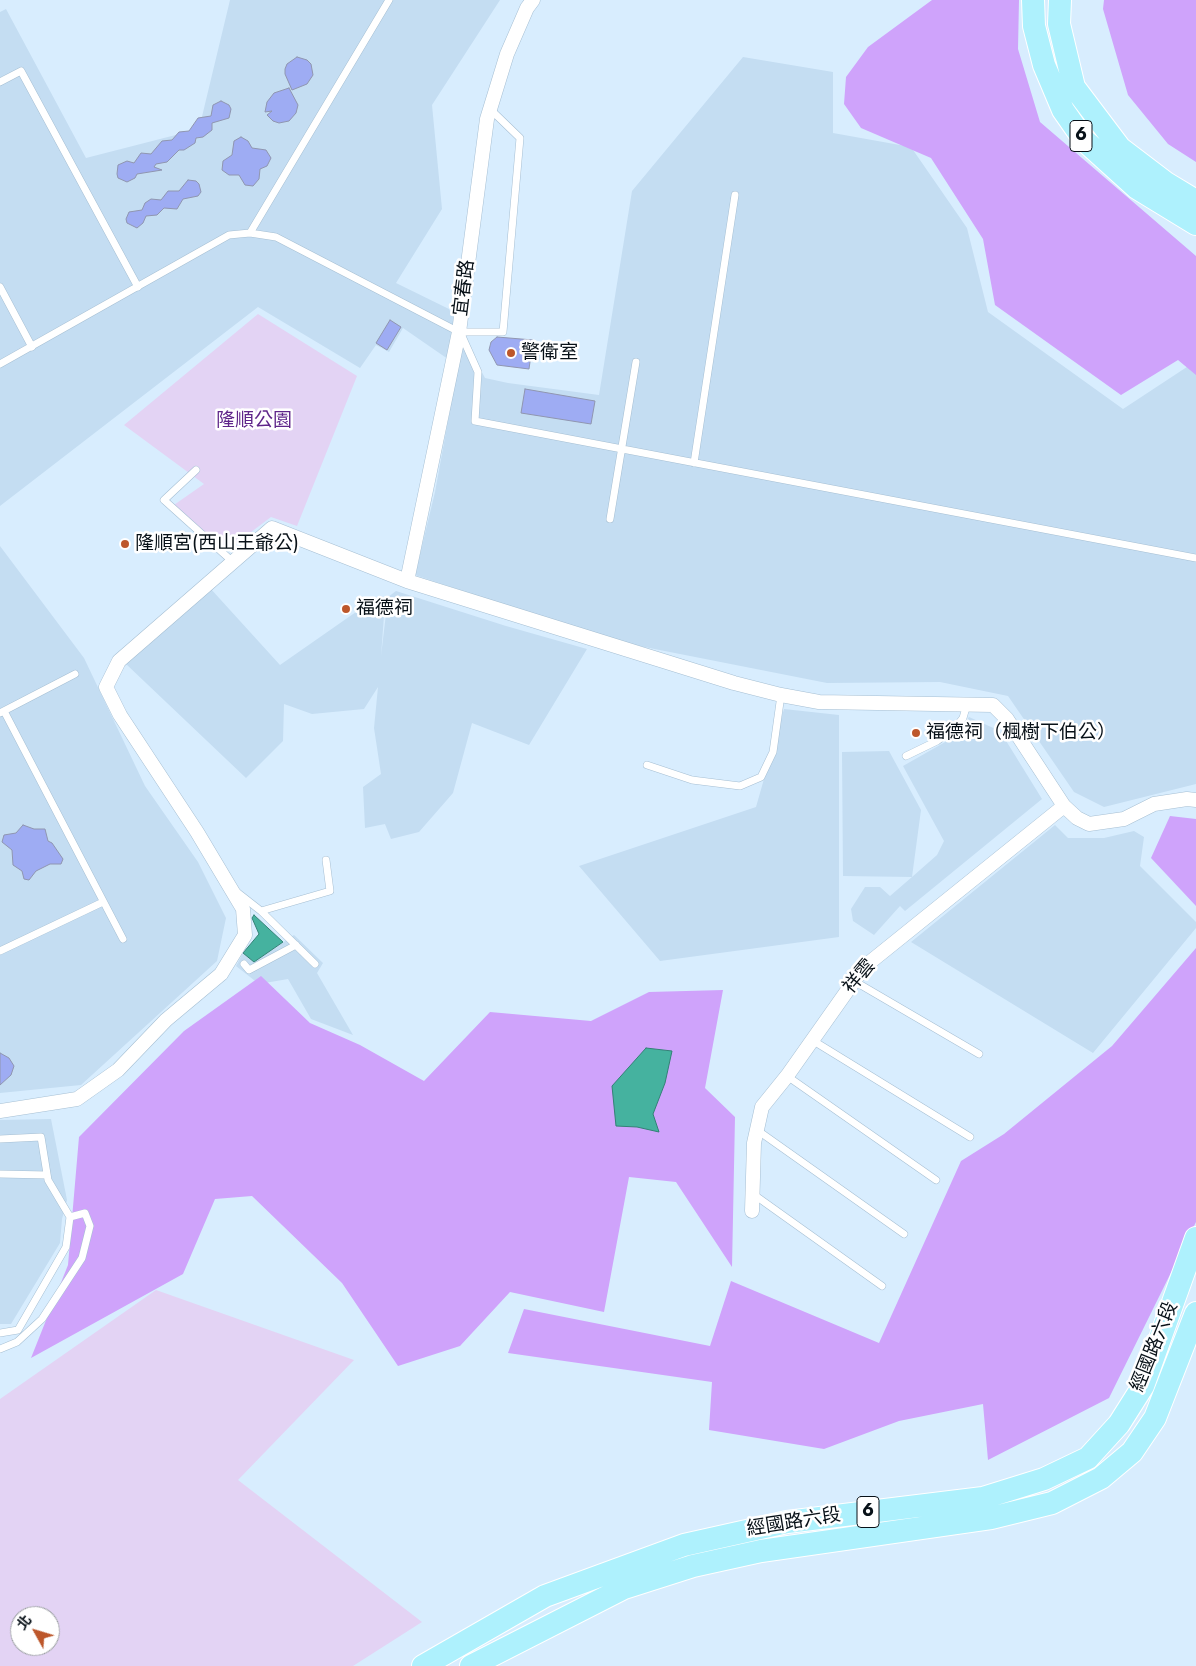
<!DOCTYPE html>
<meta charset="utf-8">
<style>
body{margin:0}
#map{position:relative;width:1196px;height:1666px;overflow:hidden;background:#d8edfe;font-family:Jost,"Noto Sans TC",sans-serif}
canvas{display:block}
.north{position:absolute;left:10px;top:1606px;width:50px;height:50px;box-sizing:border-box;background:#fff;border:1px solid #9ca0a3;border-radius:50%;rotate:309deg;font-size:14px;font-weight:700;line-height:20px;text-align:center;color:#081118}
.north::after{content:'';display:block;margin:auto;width:18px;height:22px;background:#bd572b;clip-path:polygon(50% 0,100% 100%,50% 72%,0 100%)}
</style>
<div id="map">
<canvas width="1196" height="1666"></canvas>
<div class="north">北</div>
</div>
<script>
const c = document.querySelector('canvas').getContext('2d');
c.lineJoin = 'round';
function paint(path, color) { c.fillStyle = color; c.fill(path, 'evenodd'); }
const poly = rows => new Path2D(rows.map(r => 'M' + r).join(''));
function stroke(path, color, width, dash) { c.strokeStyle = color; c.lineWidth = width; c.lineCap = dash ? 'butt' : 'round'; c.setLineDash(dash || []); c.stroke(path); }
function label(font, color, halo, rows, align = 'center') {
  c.font = font + ' Jost,"Noto Sans TC",sans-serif'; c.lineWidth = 5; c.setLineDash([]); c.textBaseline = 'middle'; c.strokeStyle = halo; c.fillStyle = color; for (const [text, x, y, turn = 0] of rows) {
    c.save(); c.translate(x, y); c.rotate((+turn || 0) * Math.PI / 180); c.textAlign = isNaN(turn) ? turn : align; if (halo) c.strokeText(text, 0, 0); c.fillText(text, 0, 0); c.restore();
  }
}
paint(poly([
 [230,0,500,0,432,105,442,209,396,283,449,309,485,378,508,383,599,395,632,191,743,57,833,72,833,133,911,147,967,228,988,312,1123,409,1196,361,1196,784,1104,807,1074,792,1008,696,940,682,827,683,614,641,415,575,435,492,458,366,403,328,389,352,376,345,360,368,258,307,0,506,0,12,6,9,86,158,199,129],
 [0,546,84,658,145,786,198,862,226,918,217,961,81,1085,0,1093],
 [210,588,280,665,376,598,385,602,381,656,388,597,396,591,506,626,587,649,529,745,472,723,453,793,419,832,391,839,385,824,365,828,363,787,381,774,374,728,378,687,364,709,312,714,284,704,283,741,246,778,126,664],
 [784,709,839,715,839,937,660,961,579,866,756,807],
 [969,717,1000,731,1042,799,905,911,900,906,874,935,853,921,851,909,865,887,880,887,890,896,912,877,843,876,842,752,889,751,921,810,912,877,937,855,944,841,903,766,954,737],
 [1055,825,1068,838,1104,838,1134,831,1144,837,1140,866,1196,922,1196,928,1093,1053,911,942],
 [294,935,323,963,317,973,353,1035,311,1019,288,979,259,984,236,966,243,953,254,962],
 [51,1119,67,1200,62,1219,60,1243,11,1324,0,1324,0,1120]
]), '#c4ddf2');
paint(poly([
 [258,314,357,376,297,526,271,517,222,554,171,507,204,484,124,425],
 [156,1290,354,1360,238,1480,422,1622,353,1666,0,1666,0,1399],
 [20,1616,50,1616,50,1646,20,1646]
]), '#e3d3f4');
paint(poly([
 [932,0,1019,0,1018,49,1040,122,1196,256,1196,375,1178,360,1121,395,995,305,983,239,931,158,861,128,844,104,846,77,868,47],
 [1104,0,1196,0,1196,162,1168,144,1128,95,1103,9],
 [1170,816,1196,819,1196,906,1151,858],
 [1196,948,1196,1222,1109,1398,988,1460,983,1404,899,1421,824,1449,709,1430,712,1382,508,1353,524,1309,710,1346,731,1281,879,1343,961,1161,1004,1134,1112,1046],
 [261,976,310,1023,360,1045,424,1081,490,1012,591,1021,649,992,723,990,705,1088,735,1117,732,1267,676,1182,629,1177,604,1312,510,1292,460,1346,398,1366,342,1283,252,1196,215,1199,183,1274,31,1358,68,1265,79,1137,184,1031]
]), '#cfa3fb');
const water = poly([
 [254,915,283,942,254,962,243,953,259,934,252,918,254,915],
 [646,1048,672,1051,665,1083,653,1114,659,1132,637,1127,616,1126,612,1086,646,1048]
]);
paint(water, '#45b29f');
stroke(water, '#338276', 1);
const building = poly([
 [297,57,307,60,311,64,313,75,307,84,292,90,285,74,285,69,287,64,297,57],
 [289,88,298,105,296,113,289,121,279,123,273,121,267,115,272,111,265,112,267,102,274,93,289,88],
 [221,101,229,105,231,109,229,118,212,123,212,130,203,137,196,138,195,143,184,150,179,150,167,162,156,164,154,167,162,170,137,174,135,178,127,182,118,178,117,174,118,165,127,161,134,163,141,153,151,154,162,141,172,140,179,132,189,131,198,118,211,116,213,105,221,101],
 [241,137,248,141,252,148,266,150,271,158,267,166,260,169,259,179,253,186,245,185,239,175,229,175,222,170,223,161,232,155,234,141,241,137],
 [188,180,196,181,199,184,201,192,198,196,183,199,177,209,164,208,157,215,146,216,143,223,137,228,127,223,126,219,129,212,142,210,145,203,151,199,161,200,168,191,179,191,188,180],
 [390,320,401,327,387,350,376,343,390,320],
 [497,337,533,340,529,369,497,365,489,350,491,342,497,337],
 [525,389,595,401,591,424,521,413,525,389],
 [23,825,34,829,45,829,48,841,52,843,63,859,61,864,50,864,36,871,29,880,24,879,22,871,13,865,12,850,2,842,4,835,16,833,23,825],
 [0,1053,9,1058,14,1066,11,1075,0,1085,0,1053]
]);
paint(building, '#9eacf3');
stroke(building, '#9096b0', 1);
const lane = poly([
 [0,82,21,71,138,287],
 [250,233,389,0],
 [0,287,32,347],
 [461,334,478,372,475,421,1196,558],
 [0,364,229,235,250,233,276,237,459,332,503,332,520,138,490,109],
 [694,463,735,195],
 [196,470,164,500,233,562],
 [610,519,636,362],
 [4,711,123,939],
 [0,713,75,674],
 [906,756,937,741,956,727,963,718,967,704],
 [647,765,692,780,740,786,761,777,773,752,781,695],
 [238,893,261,911,330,891,326,860],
 [261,911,315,964],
 [0,951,103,902],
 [244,964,249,970,296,945],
 [854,981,979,1054],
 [812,1040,970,1137],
 [787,1076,936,1180],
 [757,1130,904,1234],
 [0,1139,41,1137,48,1180,70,1217,66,1247,18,1330,0,1333],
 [0,1174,47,1175],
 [753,1194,882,1286],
 [0,1349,17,1342,42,1319,82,1258,90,1226,85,1213,70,1217]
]);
const street = poly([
 [407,581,459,332,487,119,507,54,527,8,533,0],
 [0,1111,77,1099,118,1070,166,1020,221,974,245,935,243,909,197,832,120,715,106,687,119,661,272,528,407,581,734,683,781,695,819,702,993,705,1007,719,1064,806,1077,818,1089,824,1124,819,1154,804,1187,799,1196,800],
 [752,1211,754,1143,762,1107,787,1076,864,967,1064,806]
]);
const primary = poly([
 [1033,0,1034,26,1044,65,1063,110,1084,140,1137,188,1196,224],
 [1060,0,1059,24,1074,87,1120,148,1166,183,1196,201],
 [423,1666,545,1596,684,1545,787,1522,983,1498,1044,1479,1088,1458,1119,1424,1143,1386,1196,1238],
 [471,1666,624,1588,693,1566,761,1551,991,1518,1052,1503,1101,1478,1132,1452,1155,1418,1196,1313]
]);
stroke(lane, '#a6bfd3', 8);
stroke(street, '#a6bfd3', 15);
stroke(primary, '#fff', 24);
stroke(lane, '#fff', 7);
stroke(street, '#fff', 14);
stroke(primary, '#aef1fd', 22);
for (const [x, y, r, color] of [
 [511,353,5,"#bd572b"],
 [125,544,5,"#bd572b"],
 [346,609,5,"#bd572b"],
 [916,733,5,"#bd572b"]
]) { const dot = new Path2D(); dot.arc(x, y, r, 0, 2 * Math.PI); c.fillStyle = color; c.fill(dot); stroke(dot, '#fff', 2); }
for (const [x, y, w] of [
 [1081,136,22],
 [868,1512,22]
]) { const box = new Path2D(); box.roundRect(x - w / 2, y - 15.5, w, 31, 4); c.fillStyle = '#fff'; c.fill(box); stroke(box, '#081118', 1); }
label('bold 18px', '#081118', null, [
 ["6",1081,136],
 ["6",868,1512]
]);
label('19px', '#081118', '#fff', [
 ["宜春路",465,288,-83],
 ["祥雲",860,977,-50],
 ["經國路六段",1155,1347,-68],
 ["經國路六段",794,1523,-9]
]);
label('19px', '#081118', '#fff', [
 ["警衛室",521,353],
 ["隆順宮(西山王爺公)",135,544],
 ["福德祠",356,609],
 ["福德祠（楓樹下伯公）",926,733]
], 'left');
label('19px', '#5f268a', '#fff', [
 ["隆順公園",254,421]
]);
</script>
